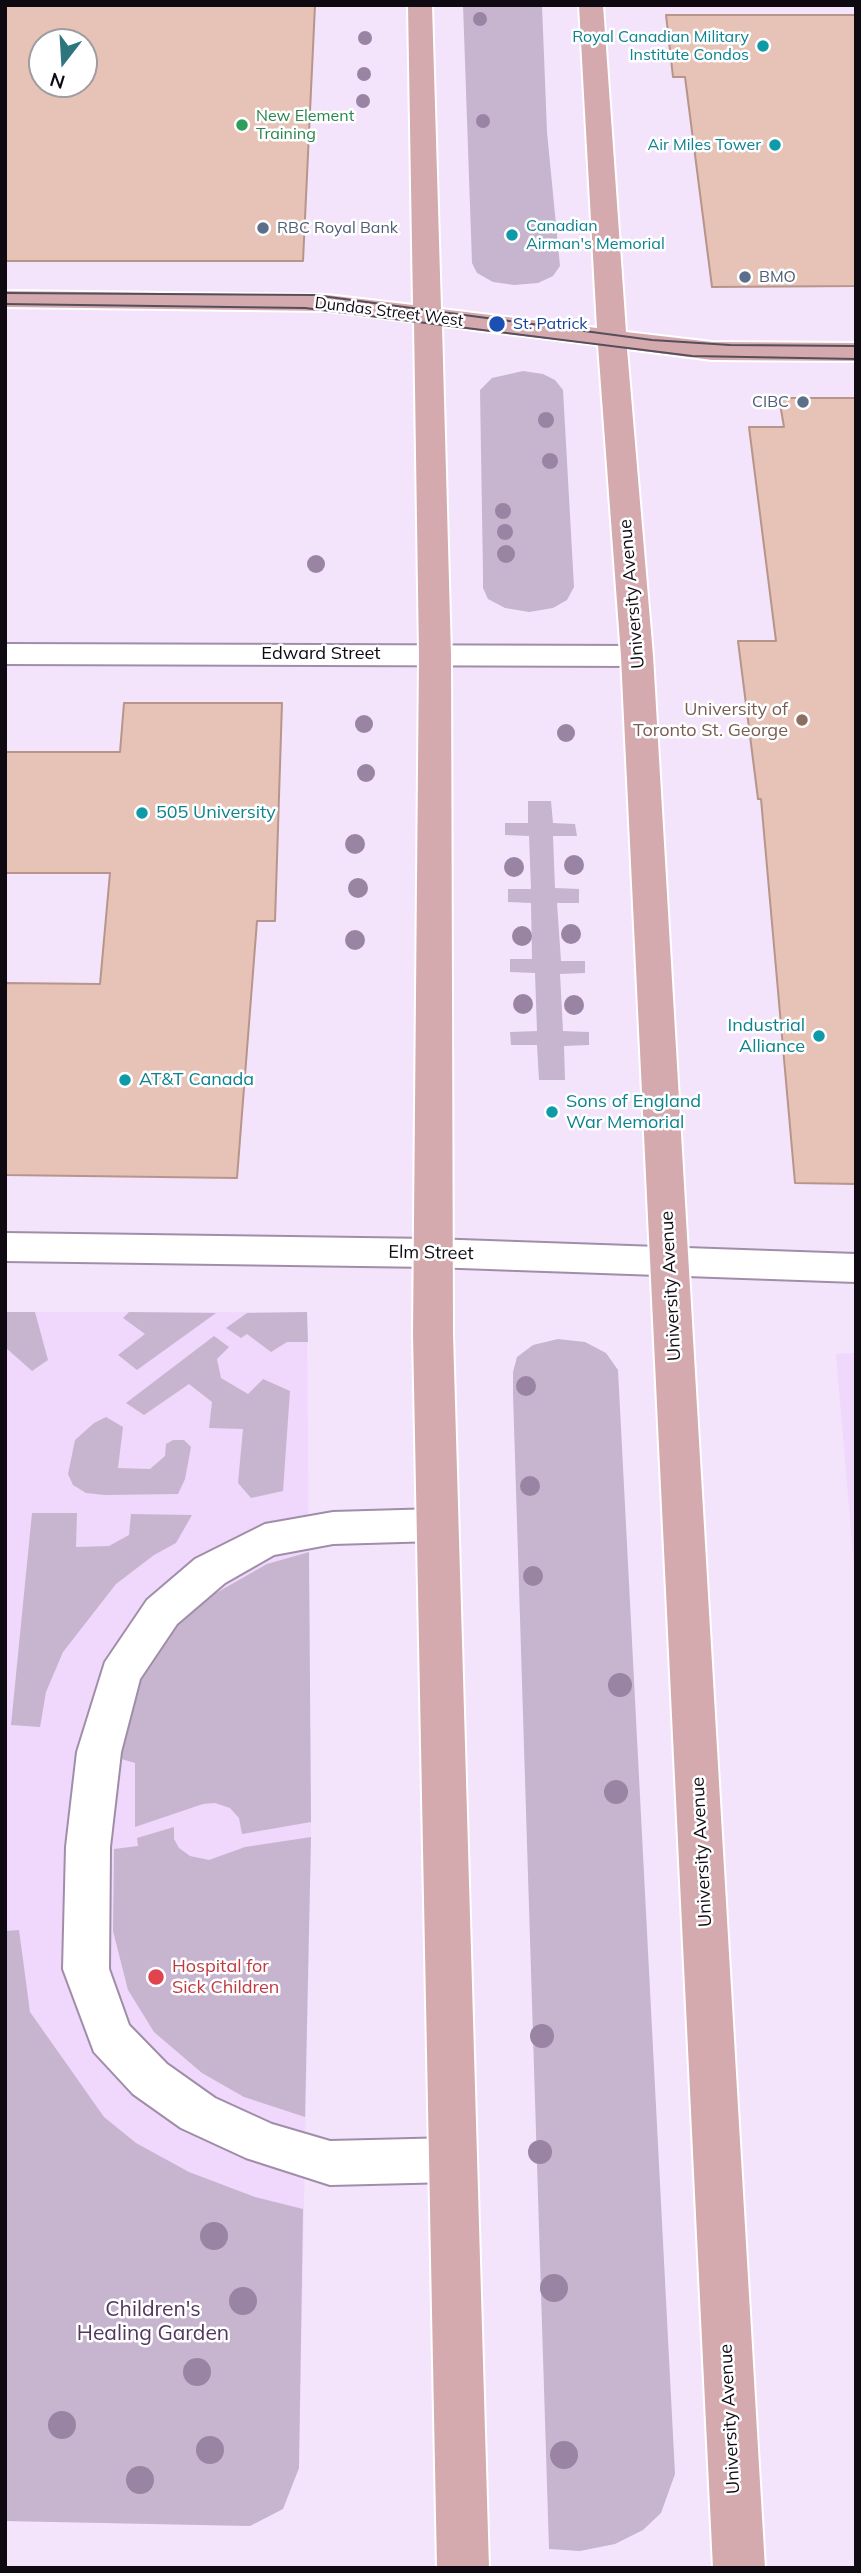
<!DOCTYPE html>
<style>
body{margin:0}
#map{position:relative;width:861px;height:2573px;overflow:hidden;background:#f3e4fb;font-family:Mulish,sans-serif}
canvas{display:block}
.frame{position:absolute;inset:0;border:7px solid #0f0912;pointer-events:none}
.north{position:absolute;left:28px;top:28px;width:70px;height:70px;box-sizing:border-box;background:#fff;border:2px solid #9f9da0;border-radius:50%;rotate:197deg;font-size:19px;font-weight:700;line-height:28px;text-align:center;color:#0f0912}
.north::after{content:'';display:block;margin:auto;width:24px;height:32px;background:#2e767f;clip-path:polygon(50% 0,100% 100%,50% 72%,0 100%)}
</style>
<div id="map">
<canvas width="861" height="2573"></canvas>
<div class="frame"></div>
<div class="north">N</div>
</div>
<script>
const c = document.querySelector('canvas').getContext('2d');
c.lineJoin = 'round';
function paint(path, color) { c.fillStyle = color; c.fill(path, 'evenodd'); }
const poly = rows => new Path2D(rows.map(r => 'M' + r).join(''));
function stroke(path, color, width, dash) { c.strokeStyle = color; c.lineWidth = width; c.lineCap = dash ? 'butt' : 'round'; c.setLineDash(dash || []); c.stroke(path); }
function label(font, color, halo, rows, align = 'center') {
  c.font = font + ' Mulish,sans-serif'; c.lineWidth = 5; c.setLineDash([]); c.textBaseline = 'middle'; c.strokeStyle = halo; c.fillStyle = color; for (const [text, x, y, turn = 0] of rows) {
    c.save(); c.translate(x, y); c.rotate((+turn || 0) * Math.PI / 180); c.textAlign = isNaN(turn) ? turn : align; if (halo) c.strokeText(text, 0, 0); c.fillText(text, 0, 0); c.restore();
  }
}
paint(poly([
 [5,1312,307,1312,311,1837,299,2468,283,2509,250,2526,5,2521],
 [856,1353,856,1590,836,1354]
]), '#efd8fb');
paint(poly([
 [463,5,542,5,547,132,560,266,553,276,538,283,514,285,493,282,477,273,472,263],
 [523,371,543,374,555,380,563,390,574,587,567,600,553,608,529,612,505,608,488,599,483,588,483,575,480,390,492,378],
 [528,801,551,801,553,823,575,824,577,836,553,836,555,888,579,889,579,903,557,903,561,961,585,961,585,973,560,974,563,1031,589,1032,589,1045,564,1046,565,1080,539,1080,537,1045,511,1045,510,1032,537,1031,535,973,510,972,510,959,532,959,531,903,508,902,508,889,531,889,529,836,505,835,505,823,528,823],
 [5,1312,35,1312,48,1360,32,1371,5,1347],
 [129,1312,216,1313,137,1370,118,1355,145,1334,123,1318],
 [307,1312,308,1342,287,1342,271,1352,247,1334,241,1338,226,1328,247,1313],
 [214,1336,229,1347,217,1359,221,1378,248,1394,263,1379,290,1391,283,1491,251,1498,238,1483,243,1429,209,1428,212,1402,189,1384,144,1415,126,1403],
 [558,1339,585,1342,606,1353,618,1370,675,2474,661,2513,643,2530,615,2544,580,2551,549,2549,513,1394,513,1372,517,1357,533,1345],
 [106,1417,123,1427,118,1468,150,1469,165,1456,166,1444,173,1440,184,1440,191,1447,185,1479,178,1494,105,1495,86,1493,73,1485,68,1474,75,1440,94,1423],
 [32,1513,77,1513,76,1547,109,1546,129,1535,131,1514,192,1515,176,1543,154,1555,116,1584,63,1652,46,1692,40,1727,11,1725],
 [309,1552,311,1822,242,1834,239,1818,230,1808,215,1803,203,1804,135,1827,135,1763,118,1758,130,1703,157,1645,202,1601,267,1564],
 [174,1827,174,1839,179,1848,190,1856,209,1860,245,1847,311,1837,305,2117,244,2097,202,2073,154,2032,128,1990,113,1931,114,1849,138,1846,137,1838],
 [19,1930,30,2012,104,2117,136,2143,189,2172,255,2197,303,2209,299,2468,283,2509,250,2526,5,2521,5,1931]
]), '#c7b5d0');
const building = poly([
 [5,5,315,5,303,261,5,261,5,5],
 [42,42,84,42,84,84,42,84,42,42],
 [666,15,856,15,856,286,712,287,685,77,673,77,666,15],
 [779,398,856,398,856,1184,795,1183,761,799,758,799,738,641,776,641,749,427,784,427,779,398],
 [124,703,282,703,275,921,257,921,237,1178,5,1175,5,983,100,984,110,873,5,873,5,752,120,752,124,703]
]);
paint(building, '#e6c2b7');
stroke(building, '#b7958b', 2);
const minor = poly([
 [5,644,637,646,648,649,653,656,648,663,637,666,5,664,5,644],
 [5,1233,432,1239,856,1254,856,1282,432,1267,5,1261,5,1233],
 [436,1509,451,1514,457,1525,451,1536,436,1541,333,1544,274,1555,225,1583,177,1624,140,1679,121,1752,110,1847,109,1969,129,2025,167,2064,215,2098,272,2124,330,2141,452,2138,469,2145,476,2160,469,2175,452,2182,330,2185,246,2158,181,2128,133,2094,94,2052,63,1969,66,1847,77,1752,105,1662,147,1600,195,1559,265,1524,333,1512,436,1509]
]);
const major = poly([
 [408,5,432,5,441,309,597,328,579,5,603,5,626,332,712,342,856,343,856,361,712,360,627,349,653,656,765,2568,713,2568,621,656,598,345,442,326,451,655,453,1334,489,2568,437,2568,413,1334,419,655,414,322,327,311,5,307,5,291,327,295,413,305,408,5]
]);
stroke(minor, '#a08ea9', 4);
stroke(major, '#fff', 4);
paint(minor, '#fff');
paint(major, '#d4aaaf');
stroke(poly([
 [5,293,314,295,652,340,730,345,856,346],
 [5,304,305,308,692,356,856,359]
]), '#574e5b', 2);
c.fillStyle = '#9a84a4';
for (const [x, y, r] of [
 [480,19,7],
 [365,38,7],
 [364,74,7],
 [363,101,7],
 [483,121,7],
 [546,420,8],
 [550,461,8],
 [503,511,8],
 [505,532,8],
 [506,554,9],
 [316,564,9],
 [364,724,9],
 [566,733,9],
 [366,773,9],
 [355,844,10],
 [574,865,10],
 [514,867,10],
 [358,888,10],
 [571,934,10],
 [522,936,10],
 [355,940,10],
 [523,1004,10],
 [574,1005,10],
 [526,1386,10],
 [530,1486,10],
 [533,1576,10],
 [620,1685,12],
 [616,1792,12],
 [542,2036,12],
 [540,2152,12],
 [214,2236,14],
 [554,2288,14],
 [243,2301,14],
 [197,2372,14],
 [62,2425,14],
 [210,2450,14],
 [564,2455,14],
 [140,2480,14]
]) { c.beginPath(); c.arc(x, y, r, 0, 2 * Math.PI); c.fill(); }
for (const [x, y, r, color] of [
 [763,46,7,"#0f9aa8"],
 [242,125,7,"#2e9e5b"],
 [775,145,7,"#0f9aa8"],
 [263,228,7,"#5c6f8a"],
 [512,235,7,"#0f9aa8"],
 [745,277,7,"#5c6f8a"],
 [497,324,9,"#1a4fb4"],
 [803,402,7,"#5c6f8a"],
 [802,720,7,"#8d6e63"],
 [142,813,7,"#0f9aa8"],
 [819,1036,7,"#0f9aa8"],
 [125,1080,7,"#0f9aa8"],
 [552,1112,7,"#0f9aa8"],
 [156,1977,9,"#e0444e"]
]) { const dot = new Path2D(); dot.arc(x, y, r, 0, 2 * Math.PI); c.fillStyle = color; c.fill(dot); stroke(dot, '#fff', 2.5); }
label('16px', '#0d838f', '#fff', [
 ["Royal Canadian Military",749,37],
 ["Institute Condos",749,55],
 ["Air Miles Tower",761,145],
 ["Canadian",526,226,"left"],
 ["Airman's Memorial",526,244,"left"]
], 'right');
label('16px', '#27864d', '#fff', [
 ["New Element",256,116],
 ["Training",256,134]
], 'left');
label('16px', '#4e5e75', '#fff', [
 ["RBC Royal Bank",277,228],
 ["BMO",759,277],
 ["CIBC",789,402,"right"]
], 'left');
label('16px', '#0f0912', '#fff', [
 ["Dundas Street West",389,312,7]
]);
label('16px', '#164399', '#fff', [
 ["St. Patrick",513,324]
], 'left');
label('18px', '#0f0912', '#fff', [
 ["University Avenue",632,594,-95],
 ["Edward Street",321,654],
 ["Elm Street",431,1253,1],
 ["University Avenue",671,1286,-93],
 ["University Avenue",702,1852,-93],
 ["University Avenue",730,2419,-93]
]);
label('18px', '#785e54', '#fff', [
 ["University of",788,710],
 ["Toronto St. George",788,731]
], 'right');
label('18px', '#0d838f', '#fff', [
 ["505 University",156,813],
 ["Industrial",805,1026,"right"],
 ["Alliance",805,1047,"right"],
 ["AT&T Canada",139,1080],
 ["Sons of England",566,1102],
 ["War Memorial",566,1123]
], 'left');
label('18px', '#be3a42', '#fff', [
 ["Hospital for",172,1967],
 ["Sick Children",172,1988]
], 'left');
label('21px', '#51365d', '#fff', [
 ["Children's",153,2310],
 ["Healing Garden",153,2334]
]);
</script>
